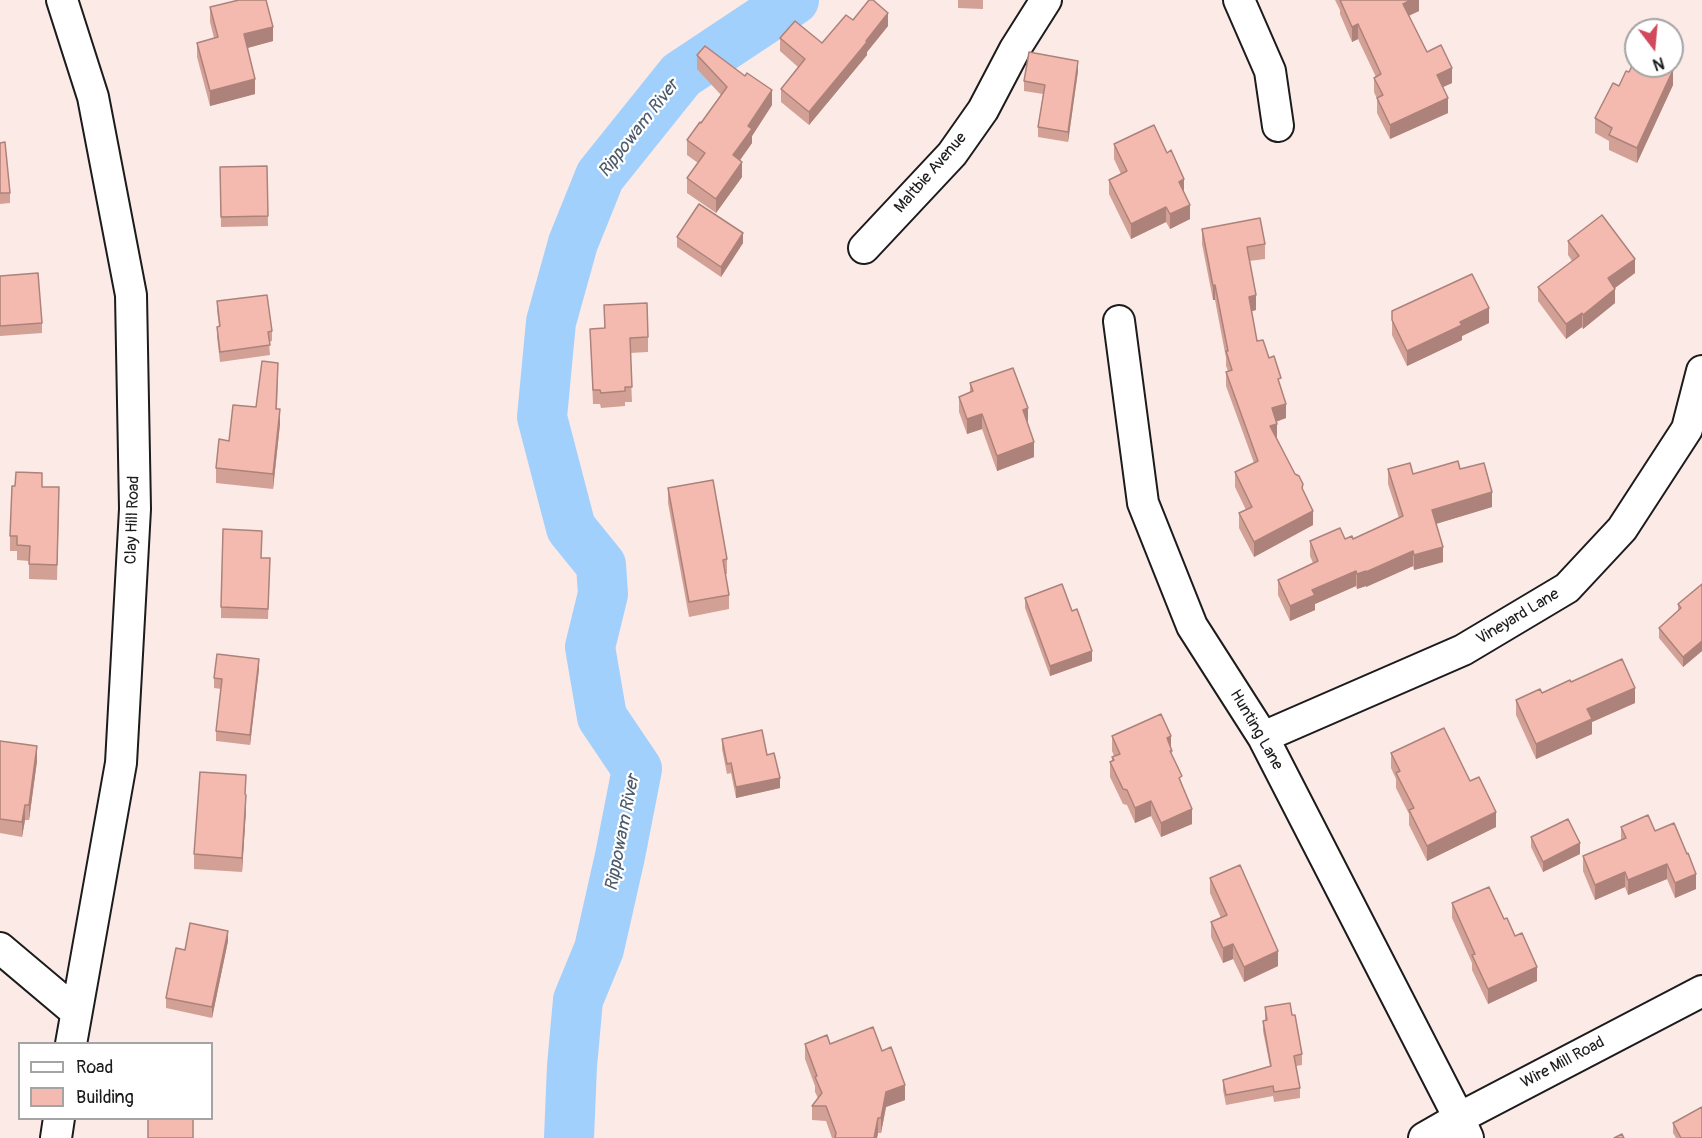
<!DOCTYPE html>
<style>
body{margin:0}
#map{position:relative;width:1702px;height:1138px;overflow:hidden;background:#fceae7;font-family:Pangolin,sans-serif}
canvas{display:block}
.legend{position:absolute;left:18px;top:1042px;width:195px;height:78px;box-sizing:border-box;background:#fff;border:2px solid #a4a4a4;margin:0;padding:8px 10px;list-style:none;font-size:18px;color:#1c1c1c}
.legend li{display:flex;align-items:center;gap:12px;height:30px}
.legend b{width:30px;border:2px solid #a4a4a4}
.north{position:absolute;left:1624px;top:18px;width:60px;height:60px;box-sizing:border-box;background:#fff;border:2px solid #a4a4a4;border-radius:50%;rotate:164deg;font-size:16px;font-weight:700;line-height:24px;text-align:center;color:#1c1c1c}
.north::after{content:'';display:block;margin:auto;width:21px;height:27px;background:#d1495b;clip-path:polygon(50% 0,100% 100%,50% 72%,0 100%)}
</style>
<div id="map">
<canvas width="1702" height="1138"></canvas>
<ul class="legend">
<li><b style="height:8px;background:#fff"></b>Road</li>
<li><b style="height:16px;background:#f5baaf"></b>Building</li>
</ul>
<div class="north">N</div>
</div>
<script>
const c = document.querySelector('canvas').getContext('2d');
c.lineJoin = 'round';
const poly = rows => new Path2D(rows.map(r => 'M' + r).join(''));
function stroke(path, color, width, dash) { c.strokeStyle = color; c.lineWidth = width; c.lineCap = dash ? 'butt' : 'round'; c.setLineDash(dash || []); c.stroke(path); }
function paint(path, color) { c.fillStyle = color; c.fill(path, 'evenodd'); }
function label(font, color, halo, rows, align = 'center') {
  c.font = font + ' Pangolin,sans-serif'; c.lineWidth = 4.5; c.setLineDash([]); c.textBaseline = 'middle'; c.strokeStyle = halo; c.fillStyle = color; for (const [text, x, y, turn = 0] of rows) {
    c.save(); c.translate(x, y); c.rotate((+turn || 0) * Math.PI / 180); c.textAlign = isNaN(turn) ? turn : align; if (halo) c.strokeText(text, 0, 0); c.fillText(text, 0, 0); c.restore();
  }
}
stroke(poly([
 [569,1138,572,1066,578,1000,599,949,620,856,637,769,602,717,590,647,603,594,601,565,571,528,542,417,551,322,573,243,600,176,681,75,794,0]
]), '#a2d0fd', 50);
const minor = poly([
 [62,0,93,97,131,295,135,509,121,763,71,1044],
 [1239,0,1270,71,1278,126],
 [864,248,952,154,983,110,1015,49,1046,0],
 [1119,321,1143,503,1192,626,1263,737,1459,1118,1468,1138],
 [1263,737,1463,650,1567,588,1622,529,1687,429,1702,371],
 [0,948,76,1012],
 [56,1138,59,1118],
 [1424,1138,1459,1118,1702,991]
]);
stroke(minor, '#1c1c1c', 34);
stroke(minor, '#fff', 30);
paint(poly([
 [958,0,983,0,983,9,958,8],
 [1335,0,1419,0,1419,11,1409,16,1427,52,1452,83,1442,87,1448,113,1390,139,1377,113,1377,99,1374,92,1374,78,1376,77,1358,39,1352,42,1340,14,1340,10],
 [210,7,273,41,247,48,255,94,210,106,197,57,197,43,214,38,210,22],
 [853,20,888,26,867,52,867,55,853,72,809,125,781,102,781,89,798,67,780,51,780,38,822,43],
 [697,55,772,105,752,136,752,143,740,160,742,177,716,213,687,193,687,178,698,163,687,155,687,140,701,123,721,95,697,69],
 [1078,71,1068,142,1038,137,1038,127,1043,94,1024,91,1024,81],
 [1673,85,1637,163,1609,150,1609,141,1595,133,1595,118,1619,86],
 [0,143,10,193,10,203,0,204],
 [1114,144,1184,192,1190,219,1170,229,1166,222,1131,239,1109,194,1109,180,1121,174,1114,159],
 [267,166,268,226,221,227,220,167],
 [1202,229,1265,244,1265,259,1249,261,1256,310,1251,311,1257,341,1269,358,1281,388,1286,418,1276,422,1277,438,1303,491,1313,525,1254,557,1239,528,1239,513,1246,510,1235,487,1235,472,1254,463,1226,386,1226,372,1228,371,1226,366,1226,358,1215,300,1213,300,1202,244],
 [677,237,743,243,721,277,677,247],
 [1568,241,1635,273,1615,288,1615,303,1583,329,1582,327,1566,339,1538,301,1538,287,1572,261,1568,255],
 [0,276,42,323,42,333,0,336],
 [217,301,272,331,272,341,269,342,270,355,220,362,217,337,217,327,219,326,217,311],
 [604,305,648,337,648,352,630,353,632,402,625,402,625,406,601,408,600,404,593,404,590,329,604,329],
 [1392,311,1489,323,1462,336,1462,340,1407,366,1392,335],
 [278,377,277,409,280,424,273,489,216,483,216,468,229,441,256,407],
 [970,383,1027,423,1034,457,997,471,982,429,967,434,959,412,959,397,970,392],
 [1388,469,1413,474,1460,469,1492,507,1436,524,1443,562,1414,570,1413,566,1366,587,1366,586,1357,589,1356,586,1315,604,1315,610,1290,621,1278,595,1278,580,1313,563,1310,556,1310,541,1353,539,1399,518,1388,484],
 [42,487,59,502,57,580,29,579,29,561,17,560,17,551,10,551,10,536],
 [668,488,727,559,727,574,725,574,729,595,729,609,689,617,668,503],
 [261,558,270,558,268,619,221,618,221,607],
 [1702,584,1702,651,1683,667,1659,638,1659,628,1678,611,1678,604],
 [1025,598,1072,611,1092,661,1050,676,1025,608],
 [259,669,250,745,216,741,216,731,221,689,214,688,214,678],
 [1571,682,1635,703,1592,722,1592,734,1536,759,1516,715,1516,700,1542,693],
 [1112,736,1171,749,1172,755,1182,784,1192,824,1161,837,1151,816,1135,823,1127,805,1123,804,1110,777,1110,762,1112,761,1112,757,1114,756,1112,751],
 [722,739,767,755,780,788,736,798,731,773,727,774,722,749],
 [0,741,37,761,29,820,25,820,22,837,0,833],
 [1391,753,1470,781,1496,827,1427,861,1409,825,1409,814,1396,788,1396,779,1391,768],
 [246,795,246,810,242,872,194,869,194,854],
 [1621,827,1655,831,1696,889,1675,898,1667,879,1628,895,1625,887,1595,900,1583,871,1583,856,1621,840],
 [1531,837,1580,854,1543,872,1531,847],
 [1210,878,1278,966,1244,982,1233,959,1223,963,1211,937,1211,922,1221,918,1210,893],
 [1452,903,1504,919,1515,936,1537,981,1488,1004,1472,970,1472,963,1452,918],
 [228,941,212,1018,166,1008,166,998,185,950],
 [1265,1007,1292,1015,1302,1054,1302,1065,1296,1066,1300,1088,1300,1098,1274,1102,1273,1096,1226,1105,1223,1090,1223,1080,1270,1066,1263,1031,1263,1021,1265,1020],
 [805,1044,830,1044,882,1051,905,1100,886,1107,881,1133,878,1133,877,1138,832,1138,826,1121,812,1120,812,1106,818,1098,815,1092,815,1086,805,1059],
 [1673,1123,1702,1138,1676,1138,1673,1133]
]), '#d3a096');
paint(poly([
 [1411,0,1419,0,1419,11,1403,18,1403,4],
 [888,13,888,26,867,52,867,55,853,72,809,125,809,112],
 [1358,24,1358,39,1352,42,1352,27],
 [273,27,273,41,244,49,244,34],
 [1078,61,1078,71,1068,142,1068,132],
 [1452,68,1452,83,1437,90,1437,75],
 [1673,70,1673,85,1637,163,1637,148],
 [255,79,255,94,210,106,210,91],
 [772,90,772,105,752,136,752,143,733,170,733,155,748,126],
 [1448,98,1448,113,1390,139,1390,125],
 [742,162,742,177,716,213,716,199],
 [1184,179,1184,194,1179,182],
 [1190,205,1190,219,1170,229,1170,214],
 [1166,207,1166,222,1131,239,1131,224],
 [743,233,743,243,721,277,721,267],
 [1635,259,1635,273,1608,293,1608,278],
 [1215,285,1215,300,1213,300,1213,286],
 [1615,289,1615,303,1583,329,1583,315],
 [1256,295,1256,310,1249,312,1249,297],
 [1489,308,1489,323,1462,336,1462,340,1407,366,1407,351,1460,322],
 [1582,313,1582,327,1566,339,1566,324],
 [1286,404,1286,418,1272,423,1272,408],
 [1028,408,1028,423,1023,410],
 [280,409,280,424,273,489,273,474],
 [982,414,982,429,967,434,967,419],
 [1277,424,1277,438,1270,426],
 [1034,442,1034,457,997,471,997,456],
 [1492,492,1492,507,1432,525,1432,510],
 [1313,511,1313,525,1254,557,1254,542],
 [1443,547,1443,562,1414,570,1414,555],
 [1413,551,1413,566,1366,587,1366,572],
 [1356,571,1356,586,1315,604,1315,610,1290,621,1290,606,1312,590],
 [1366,571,1366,586,1357,589,1357,574],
 [1702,641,1702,651,1683,667,1683,657],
 [1092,651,1092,661,1050,676,1050,666],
 [259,659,259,669,250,745,250,735],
 [1635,688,1635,703,1592,722,1592,734,1536,759,1536,744,1587,709],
 [1171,736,1171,751,1167,738],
 [37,746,37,761,29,820,29,805],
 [780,778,780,788,736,798,736,787],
 [246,795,246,810,242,872,242,858],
 [1151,801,1151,816,1135,823,1135,808],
 [25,805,25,820,22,837,22,822],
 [1192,809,1192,824,1161,837,1161,823],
 [1496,812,1496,827,1427,861,1427,846],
 [1580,843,1580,854,1543,872,1543,862],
 [1667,864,1667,879,1628,895,1628,880],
 [1625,872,1625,887,1595,900,1595,885],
 [1696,874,1696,889,1675,898,1675,883],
 [228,931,228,941,212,1018,212,1007],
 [1233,944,1233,959,1223,963,1223,948],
 [1278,951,1278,966,1244,982,1244,967],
 [1537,967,1537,981,1488,1004,1488,989],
 [905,1085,905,1100,886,1107,881,1133,881,1118,886,1092],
 [878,1118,878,1133,877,1138,874,1138]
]), '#ac827a');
const building = poly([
 [239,0,266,0,273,27,244,34,255,79,210,91,197,43,218,37,210,7,239,0],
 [869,0,873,0,888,13,866,41,867,42,853,59,809,112,781,89,805,59,780,38,795,21,822,43,846,15,853,20,869,0],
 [1340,0,1411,0,1403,4,1427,52,1441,45,1452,68,1437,75,1448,98,1390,125,1377,98,1383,95,1374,78,1381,74,1358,24,1352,27,1340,0],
 [705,46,745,76,747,73,772,90,748,126,752,129,733,155,742,162,716,199,687,178,705,153,687,140,700,122,701,123,727,87,697,55,705,46],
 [1029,52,1078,61,1068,132,1038,127,1045,85,1024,81,1029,52],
 [1636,58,1636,66,1665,66,1673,70,1637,148,1609,135,1612,128,1595,118,1613,83,1619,86,1626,71,1629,72,1636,58],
 [1154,125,1167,153,1171,150,1184,179,1179,182,1190,205,1170,214,1166,207,1131,224,1109,180,1127,171,1114,144,1154,125],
 [5,142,10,193,0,193,0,143,5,142],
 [267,166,268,216,221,217,220,167,267,166],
 [699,204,743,233,721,267,677,237,699,204],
 [1602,215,1635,259,1608,278,1615,289,1583,315,1582,313,1566,324,1538,287,1579,256,1568,241,1602,215],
 [1260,218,1265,244,1247,247,1256,295,1249,297,1257,341,1263,340,1269,358,1274,356,1281,378,1278,379,1286,404,1272,408,1277,424,1270,426,1295,474,1299,476,1303,484,1302,488,1313,511,1254,542,1239,513,1252,507,1235,472,1258,461,1226,372,1232,370,1226,351,1228,351,1215,285,1213,286,1202,229,1260,218],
 [38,273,42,323,0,326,0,276,38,273],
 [1472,274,1489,308,1460,322,1462,325,1407,351,1392,320,1392,311,1472,274],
 [267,295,272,331,268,332,270,345,220,352,217,327,220,326,217,301,267,295],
 [647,303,648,337,630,338,632,387,625,387,625,391,601,393,600,390,593,390,590,329,605,328,604,305,647,303],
 [262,361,278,363,276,409,280,409,273,474,216,468,219,439,229,441,233,405,256,407,262,361],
 [1013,368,1028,408,1023,410,1034,442,997,456,982,414,967,419,959,397,973,391,970,383,1013,368],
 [1458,461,1460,469,1484,463,1492,492,1432,510,1443,547,1414,555,1413,551,1366,572,1366,571,1357,574,1356,571,1312,590,1315,595,1290,606,1278,580,1318,561,1310,541,1340,528,1345,539,1352,536,1353,539,1403,516,1388,469,1410,463,1413,474,1458,461],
 [16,472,42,473,42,487,59,487,57,565,29,564,30,546,17,545,17,536,10,536,12,486,15,486,16,472],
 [713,480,727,559,723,560,729,595,689,602,668,488,713,480],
 [223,529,262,531,261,558,270,558,268,609,221,607,223,529],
 [1062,584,1072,611,1077,609,1092,651,1050,666,1025,598,1062,584],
 [1702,584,1702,641,1683,657,1659,628,1681,608,1678,604,1702,584],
 [217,654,259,659,250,735,216,731,222,679,214,678,217,654],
 [1622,659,1635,688,1587,709,1592,719,1536,744,1516,700,1540,689,1542,693,1570,680,1571,682,1622,659],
 [1161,714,1171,736,1167,738,1172,751,1170,751,1182,776,1179,778,1192,809,1161,823,1151,801,1135,808,1127,790,1123,789,1110,762,1114,760,1112,757,1120,754,1112,736,1161,714],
 [1444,728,1470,781,1479,777,1496,812,1427,846,1409,810,1414,808,1396,773,1400,771,1391,753,1444,728],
 [762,730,767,755,774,753,780,778,736,787,731,763,727,764,722,739,762,730],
 [0,741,37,746,29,805,25,805,22,822,0,819,0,741],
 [200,772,246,775,245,794,246,795,242,858,194,854,200,772],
 [1648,815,1655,831,1674,823,1687,854,1688,853,1696,874,1675,883,1667,864,1628,880,1625,872,1595,885,1583,856,1626,838,1621,827,1648,815],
 [1568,819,1580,843,1543,862,1531,837,1568,819],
 [1240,865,1278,951,1244,967,1233,944,1223,948,1211,922,1227,915,1210,878,1240,865],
 [1489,887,1504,919,1507,918,1515,936,1522,933,1537,967,1488,989,1472,955,1475,954,1452,903,1489,887],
 [190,923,228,931,212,1007,166,998,176,948,185,950,190,923],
 [1290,1003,1292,1015,1295,1015,1302,1054,1294,1056,1300,1088,1274,1092,1273,1086,1226,1095,1223,1080,1271,1066,1263,1021,1267,1020,1265,1007,1290,1003],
 [873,1027,882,1051,891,1047,905,1085,886,1092,881,1118,878,1118,874,1138,835,1138,836,1133,826,1106,812,1106,822,1093,815,1077,817,1076,805,1044,827,1035,830,1044,873,1027],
 [1702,1107,1702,1138,1681,1138,1673,1123,1702,1107],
 [148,1119,193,1119,193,1138,148,1138,148,1119],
 [1622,1134,1624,1138,1614,1138,1622,1134]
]);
paint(building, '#f5baaf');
stroke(building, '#ac827a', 1.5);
label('16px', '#1c1c1c', '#fff', [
 ["Maltbie Avenue",931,173,-49],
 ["Clay Hill Road",133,520,-88],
 ["Vineyard Lane",1518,617,-31],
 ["Hunting Lane",1256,730,60],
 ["Wire Mill Road",1563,1063,-28]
]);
label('italic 18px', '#4b5b6b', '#fff', [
 ["Rippowam River",639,129,-52],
 ["Rippowam River",623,833,-79]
]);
</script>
